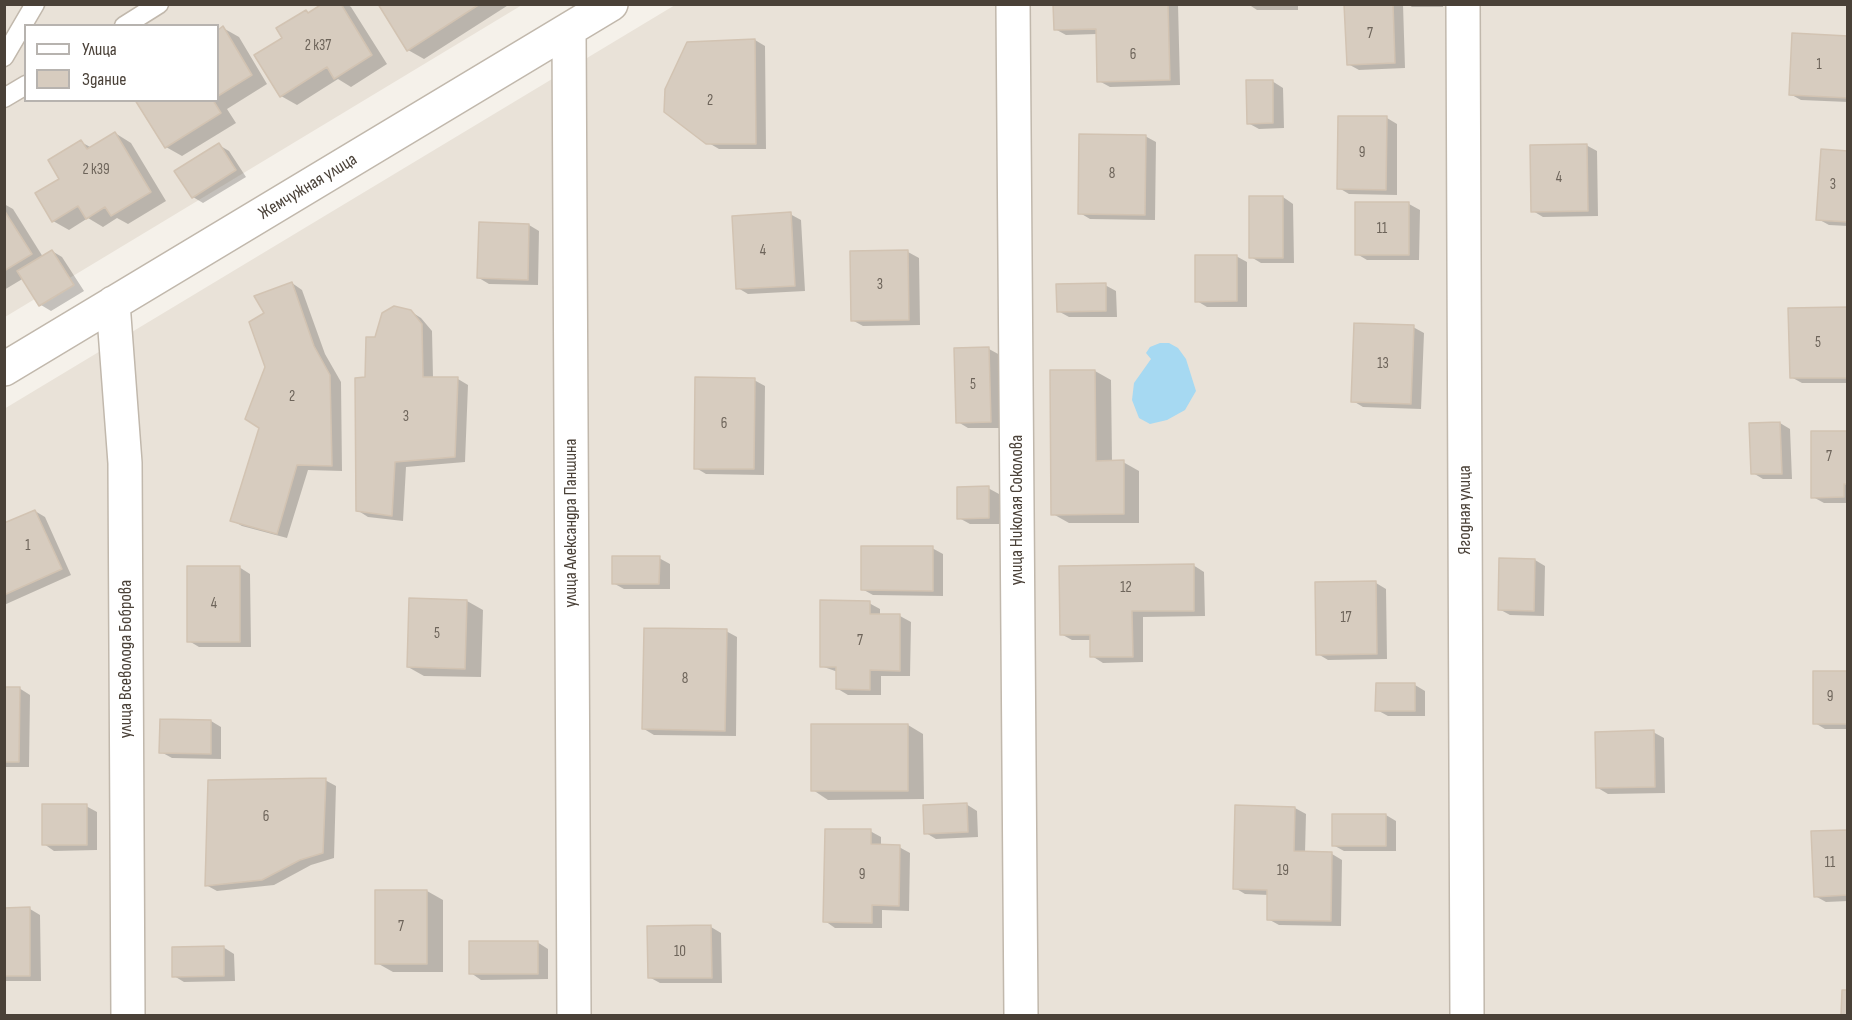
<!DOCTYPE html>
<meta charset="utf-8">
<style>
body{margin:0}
#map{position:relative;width:1852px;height:1020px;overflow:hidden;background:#f5f1ea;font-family:"Sofia Sans Condensed",sans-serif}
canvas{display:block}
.frame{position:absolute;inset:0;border:6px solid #4a4138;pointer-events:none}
.legend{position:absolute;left:24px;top:24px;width:195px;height:78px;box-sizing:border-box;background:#fff;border:2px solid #b7b3af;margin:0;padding:8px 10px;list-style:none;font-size:18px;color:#4a4138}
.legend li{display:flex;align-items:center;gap:12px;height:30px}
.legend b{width:30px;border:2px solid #b7b3af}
</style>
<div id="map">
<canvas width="1852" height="1020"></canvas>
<div class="frame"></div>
<ul class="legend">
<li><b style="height:8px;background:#fff"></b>Улица</li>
<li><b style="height:16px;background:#d7ccbf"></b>Здание</li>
</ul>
</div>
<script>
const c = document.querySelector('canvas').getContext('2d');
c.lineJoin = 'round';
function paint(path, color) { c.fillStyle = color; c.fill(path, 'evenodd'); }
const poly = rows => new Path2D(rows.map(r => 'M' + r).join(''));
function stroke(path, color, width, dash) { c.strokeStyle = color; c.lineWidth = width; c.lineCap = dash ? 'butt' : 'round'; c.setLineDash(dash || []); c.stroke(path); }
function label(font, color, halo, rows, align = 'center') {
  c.font = font + ' "Sofia Sans Condensed",sans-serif'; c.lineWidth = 4.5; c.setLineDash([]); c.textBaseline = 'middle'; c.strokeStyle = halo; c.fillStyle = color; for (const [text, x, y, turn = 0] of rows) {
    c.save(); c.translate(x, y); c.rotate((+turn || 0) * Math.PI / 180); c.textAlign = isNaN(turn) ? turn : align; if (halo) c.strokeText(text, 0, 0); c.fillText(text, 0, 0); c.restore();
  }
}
paint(poly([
 [5,5,522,5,5,317],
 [26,26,218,26,218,100,26,100],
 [675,5,1847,5,1847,1015,5,1015,4,409]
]), '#e9e2d8');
paint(poly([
 [1160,343,1169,343,1178,348,1186,359,1196,391,1185,410,1167,420,1150,424,1139,418,1132,400,1134,383,1151,359,1146,353,1150,347]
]), '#a6d9f2');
paint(poly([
 [325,4,347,4,351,7,387,64,351,87,338,79,297,105,281,96,285,39,306,12,310,14],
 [380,4,510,4,424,59,408,50],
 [1054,4,1178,4,1180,85,1110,87,1099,81,1097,34,1066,35,1055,29],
 [1248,4,1298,4,1298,10,1257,10],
 [1345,4,1403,4,1405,68,1359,70,1348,64],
 [1407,4,1443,4,1443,7,1412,7],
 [223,28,239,37,267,84,227,109,236,123,182,156,166,147,137,100,218,100,218,31],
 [1848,37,1848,102,1801,100,1790,94],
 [755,40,765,46,766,149,719,149,707,142],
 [1272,81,1283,88,1284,128,1259,129,1248,123],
 [1387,118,1397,124,1397,195,1349,194,1339,188],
 [115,133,131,143,166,201,128,224,117,218,103,227,88,218,69,230,53,221,81,142,92,148],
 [1145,136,1156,142,1155,220,1090,219,1080,213],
 [219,145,229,151,246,177,203,203,193,197],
 [1586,145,1597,151,1598,216,1543,217,1533,211],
 [1848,152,1848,226,1829,225,1818,219],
 [1283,197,1293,204,1294,263,1261,263,1251,257],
 [4,204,13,209,43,257,52,251,62,257,84,291,51,311,41,305,24,278,4,290],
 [1357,204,1409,204,1420,210,1419,260,1367,260,1357,254],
 [790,214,801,220,805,291,748,294,738,288],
 [529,225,539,231,538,285,489,284,479,278],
 [851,252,908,252,919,258,920,325,863,326,852,320],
 [1236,256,1247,262,1247,307,1207,307,1197,301],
 [292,283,302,290,325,354,341,382,342,471,308,470,287,538,242,526,231,520,261,427,267,367,266,314],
 [1105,285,1116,291,1117,317,1069,317,1058,311],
 [1848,308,1848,383,1802,383,1791,377],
 [410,311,421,318,432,331,433,378,458,379,468,385,465,462,406,467,403,521,368,517,357,510,367,379,376,338],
 [1413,327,1424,333,1421,409,1363,407,1353,401],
 [989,349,1000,355,1001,428,968,428,958,422],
 [1052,371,1095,371,1111,380,1112,462,1123,462,1139,471,1139,523,1069,523,1053,514],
 [754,380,765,386,764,475,706,474,696,468],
 [1780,423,1790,429,1792,479,1763,479,1753,473],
 [1848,432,1848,503,1824,503,1813,497],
 [988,488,999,494,999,524,970,524,959,518],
 [35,511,45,517,71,575,4,605,4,525],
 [932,548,943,554,943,596,873,595,862,589],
 [659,558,670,564,670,589,624,589,613,583],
 [1535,560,1545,566,1544,616,1510,615,1499,609],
 [1193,565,1204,572,1205,616,1143,617,1143,662,1103,663,1092,656,1092,640,1072,640,1061,634],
 [239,567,250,574,251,647,199,647,189,641],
 [1376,583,1386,589,1387,659,1328,660,1318,654],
 [410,599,467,601,483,610,481,677,424,676,408,667],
 [869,603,880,609,880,616,900,616,911,622,910,676,881,676,881,695,848,695,838,689,838,672,821,666],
 [726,631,737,637,736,736,654,735,644,729],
 [1848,672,1848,729,1825,729,1815,723],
 [1415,685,1425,691,1425,716,1388,716,1377,710],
 [4,688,19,688,30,695,29,767,4,767],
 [211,721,221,727,221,759,172,758,161,752],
 [908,725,923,734,924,799,828,800,813,790],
 [1653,732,1664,738,1665,793,1608,794,1598,788],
 [325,780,336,786,334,858,311,865,274,885,217,891,206,885],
 [966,804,977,811,978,837,936,839,926,833],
 [86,806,97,812,97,850,54,851,44,844],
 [1236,807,1295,808,1306,814,1305,853,1332,854,1342,860,1341,926,1279,925,1268,919,1269,895,1245,894,1235,888],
 [1386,815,1396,821,1396,851,1344,851,1333,845],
 [870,831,881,837,881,846,899,847,910,853,909,911,882,910,882,928,835,928,825,921],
 [1848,831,1848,901,1826,902,1815,896],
 [427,891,443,900,443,972,393,972,377,963],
 [4,909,30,909,40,915,41,981,4,981],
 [711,927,721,933,722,983,660,983,649,977],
 [537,942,548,949,548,979,481,980,471,973],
 [223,947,234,954,235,981,184,982,174,976]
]), '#0003');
const building = poly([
 [322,4,341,4,372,55,334,79,327,67,280,97,254,55,282,38,276,28,306,10,308,13,322,4],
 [378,4,480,4,407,51,378,4],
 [1053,4,1168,4,1170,80,1097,82,1096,29,1054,30,1053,4],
 [1344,4,1393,4,1395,63,1347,65,1344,4],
 [223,26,252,75,218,96,218,30,223,26],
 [1792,33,1848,36,1848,98,1789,95,1792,33],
 [755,39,756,144,706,144,664,112,665,89,687,42,755,39],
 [1246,80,1273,80,1273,123,1247,124,1246,80],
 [135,100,213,100,221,113,165,148,135,100],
 [1338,116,1387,116,1386,190,1337,189,1338,116],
 [115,132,151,192,111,216,105,207,86,219,78,206,52,222,35,193,59,179,48,160,81,140,87,149,115,132],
 [1079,134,1146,135,1145,215,1078,214,1079,134],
 [219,143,236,170,192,198,174,171,219,143],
 [1587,144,1588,211,1531,212,1530,145,1587,144],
 [1821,149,1848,151,1848,222,1816,220,1821,149],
 [1249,196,1283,196,1283,258,1249,258,1249,196],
 [1355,202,1409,202,1409,255,1355,255,1355,202],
 [4,210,32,254,4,271,4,210],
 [791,212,795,286,736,289,732,216,791,212],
 [479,222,529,224,528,280,477,278,479,222],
 [52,250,74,285,39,306,17,271,52,250],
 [908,250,909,320,851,321,850,251,908,250],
 [1195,255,1237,255,1237,301,1195,302,1195,255],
 [292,282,314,346,330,375,332,466,297,465,277,534,230,521,259,428,245,419,265,367,249,322,264,313,254,296,292,282],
 [1106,283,1106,311,1057,312,1056,284,1106,283],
 [394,306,411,310,422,324,423,377,458,377,455,457,395,462,392,516,356,511,355,378,365,377,366,337,375,337,382,313,394,306],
 [1848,307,1848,378,1790,378,1788,308,1848,307],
 [1354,323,1414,325,1411,404,1351,402,1354,323],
 [989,347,991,422,956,423,954,348,989,347],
 [1050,370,1095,370,1096,461,1124,460,1124,514,1051,515,1050,370],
 [695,377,755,378,754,469,694,469,695,377],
 [1780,422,1782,474,1751,474,1749,423,1780,422],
 [1811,431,1848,431,1848,484,1844,484,1844,497,1811,498,1811,431],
 [989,486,989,518,957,519,957,487,989,486],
 [35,510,62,569,4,595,4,523,35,510],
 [861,546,933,546,933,591,861,590,861,546],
 [612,556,660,556,659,584,612,584,612,556],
 [1499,558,1535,559,1534,611,1498,610,1499,558],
 [1194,564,1194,611,1132,611,1133,657,1090,657,1090,635,1060,635,1059,566,1194,564],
 [187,566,240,566,240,642,187,642,187,566],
 [1376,581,1377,654,1316,655,1315,582,1376,581],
 [409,598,467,600,465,669,407,667,409,598],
 [820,600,870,601,870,614,900,614,900,671,870,670,870,690,836,689,836,667,820,667,820,600],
 [644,628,727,629,725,731,642,729,644,628],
 [1813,671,1848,671,1848,724,1813,724,1813,671],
 [1376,683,1415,683,1415,711,1375,711,1376,683],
 [4,687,20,687,19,762,4,762,4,687],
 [160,719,211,720,211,754,159,753,160,719],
 [811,724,908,724,908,791,811,791,811,724],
 [1654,730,1655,787,1596,788,1595,732,1654,730],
 [326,778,323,853,300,860,262,880,205,886,208,780,326,778],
 [967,803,968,832,924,834,923,805,967,803],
 [42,804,87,804,87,845,42,845,42,804],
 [1235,805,1295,807,1294,851,1332,852,1331,921,1267,920,1267,890,1233,889,1235,805],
 [1332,814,1386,814,1386,846,1332,846,1332,814],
 [825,829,871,829,871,844,900,845,899,906,872,905,872,923,823,922,825,829],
 [1848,830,1848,895,1814,897,1811,831,1848,830],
 [375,890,427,890,427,964,375,964,375,890],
 [30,907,30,976,4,976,4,908,30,907],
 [711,925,712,978,648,978,647,926,711,925],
 [469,941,538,941,538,974,469,974,469,941],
 [224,946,224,976,172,977,172,947,224,946],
 [1842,990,1848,990,1848,1016,1841,1016,1842,990]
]);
paint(building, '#d7ccbf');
stroke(building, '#d2c3b2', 1.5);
const service = poly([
 [124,26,159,4],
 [4,57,35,4],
 [4,98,26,85]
]);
const minor = poly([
 [1013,4,1021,1016],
 [1463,4,1467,1016],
 [569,30,574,1016],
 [113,303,125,463,128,1016],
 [4,369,611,4]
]);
stroke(service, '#c1b8ac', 21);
stroke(minor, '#c1b8ac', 36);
stroke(service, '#fff', 18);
stroke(minor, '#fff', 33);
label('15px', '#6d645a', null, [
 ["7",1370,34],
 ["2 к37",318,46],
 ["6",1133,55],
 ["1",1819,65],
 ["2",710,101],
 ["9",1362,153],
 ["2 к39",96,170],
 ["8",1112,174],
 ["4",1559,178],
 ["3",1833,185],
 ["11",1382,229],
 ["4",763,251],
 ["3",880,285],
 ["5",1818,343],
 ["13",1383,364],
 ["5",973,385],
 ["2",292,397],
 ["3",406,417],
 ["6",724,424],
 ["7",1829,457],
 ["1",28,546],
 ["12",1126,588],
 ["4",214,604],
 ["17",1346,618],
 ["5",437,634],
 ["7",860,641],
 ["8",685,679],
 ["9",1830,697],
 ["6",266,817],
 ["11",1830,863],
 ["19",1283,871],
 ["9",862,875],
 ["7",401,927],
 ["10",680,952]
]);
label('18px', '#4a4138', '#fff', [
 ["Жемчужная улица",308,187,-31],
 ["улица Николая Соколова",1017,510,-90],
 ["Ягодная улица",1465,510,-90],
 ["улица Александра Паншина",571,523,-90],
 ["улица Всеволода Боброва",126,659,-90]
]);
</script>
